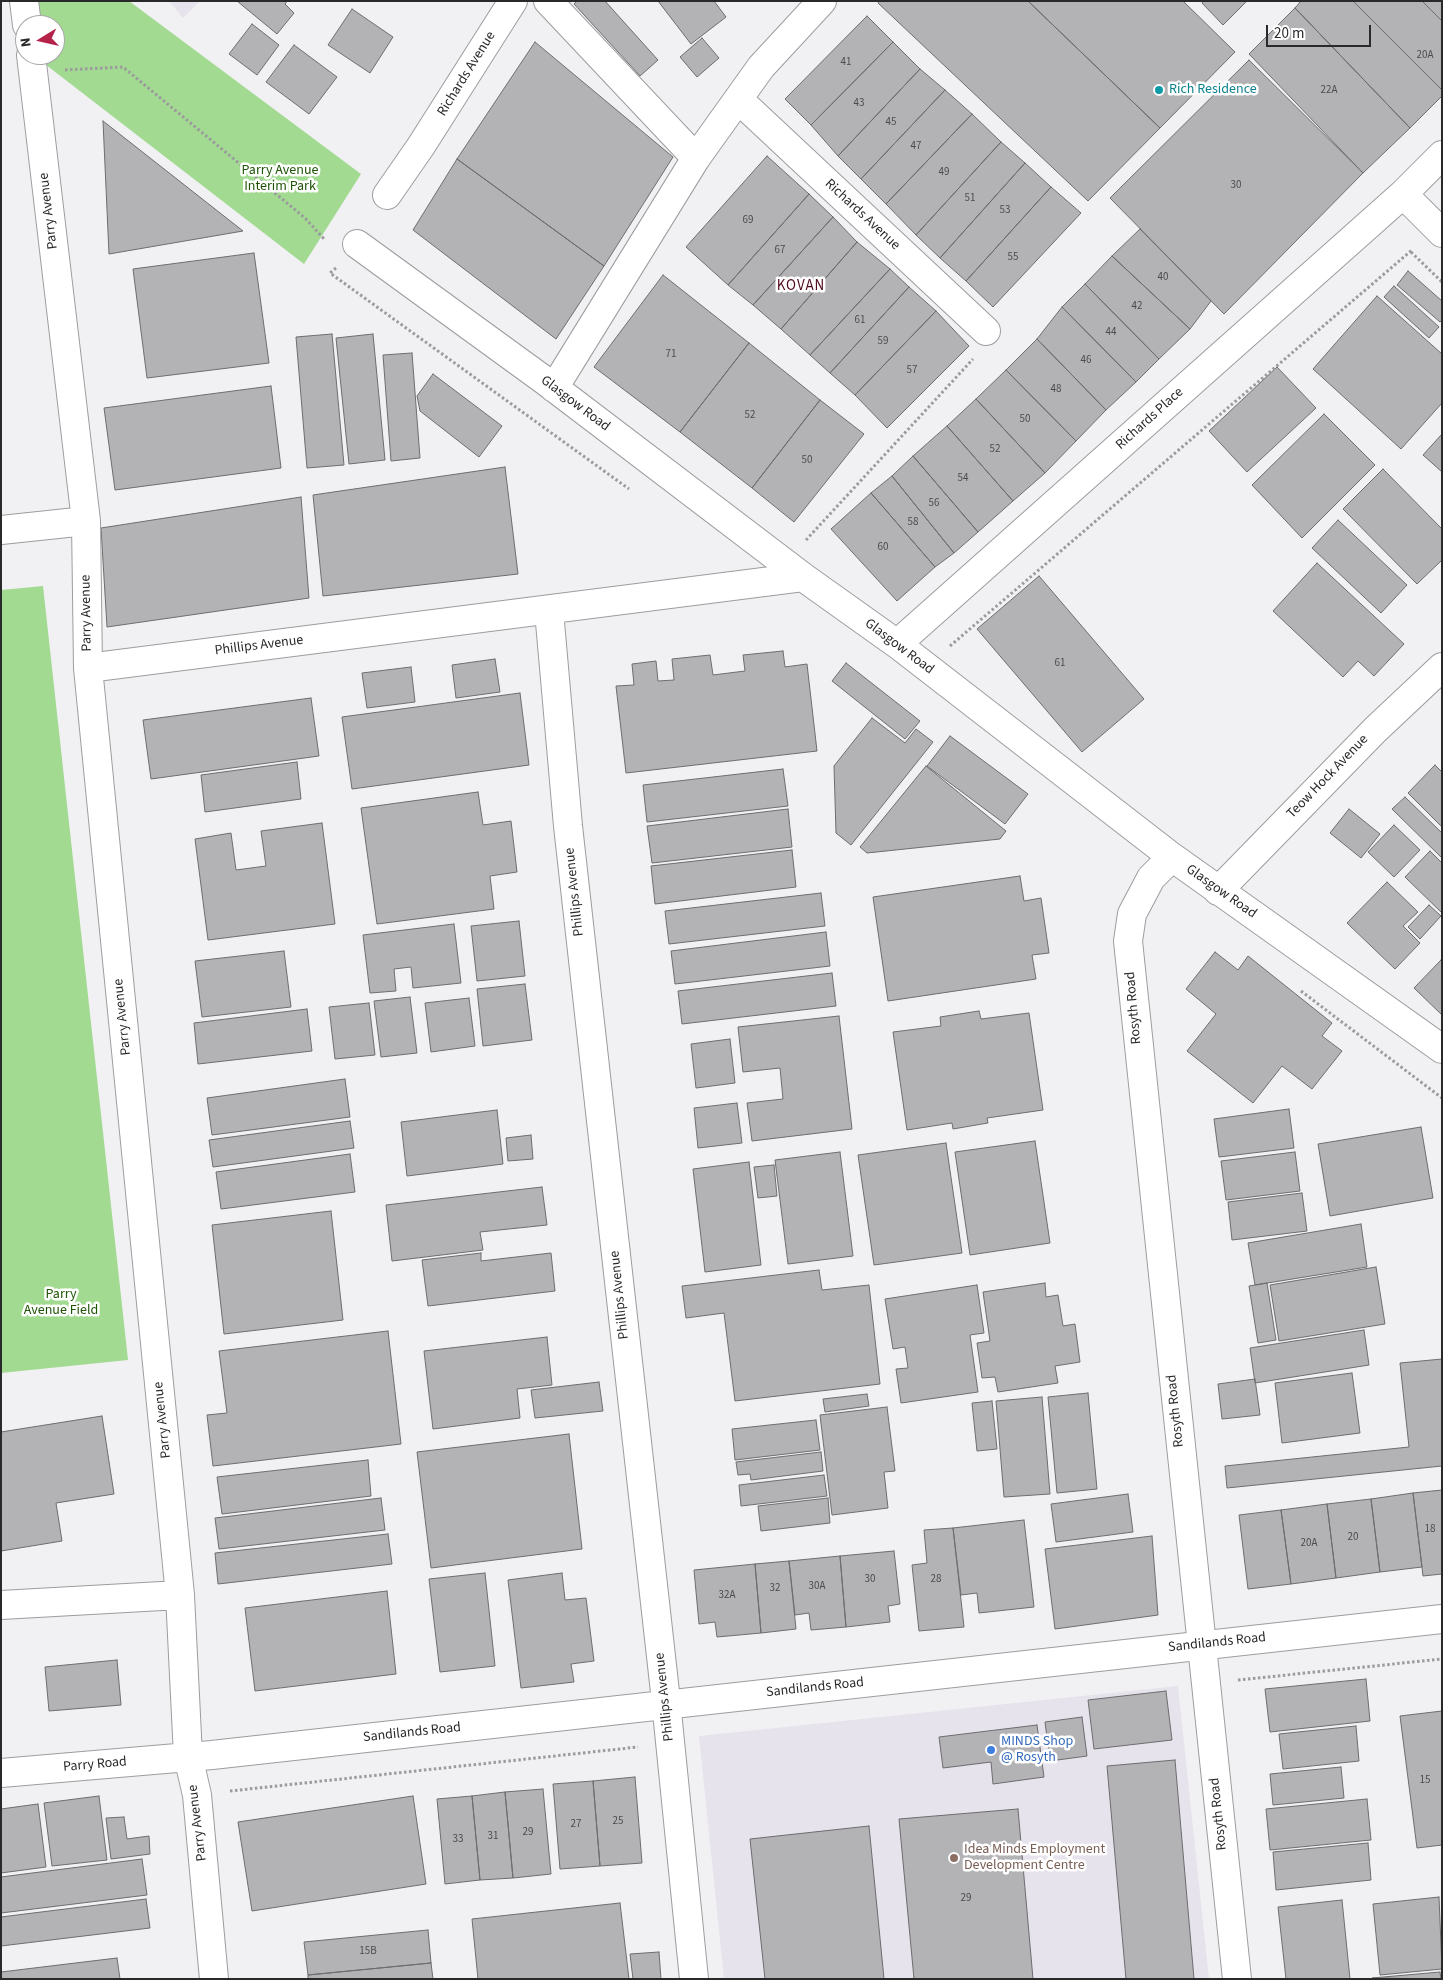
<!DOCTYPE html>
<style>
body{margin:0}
#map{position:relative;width:1443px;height:1980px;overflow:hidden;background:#f1f0f3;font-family:"Source Sans 3",sans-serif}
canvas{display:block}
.frame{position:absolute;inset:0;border:2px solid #29292a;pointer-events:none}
.north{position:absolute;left:15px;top:15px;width:50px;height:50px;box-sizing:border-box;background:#fff;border:1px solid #a9a9aa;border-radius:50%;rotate:261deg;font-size:14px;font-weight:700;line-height:20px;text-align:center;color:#29292a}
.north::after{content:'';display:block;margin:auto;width:18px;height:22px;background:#b5234b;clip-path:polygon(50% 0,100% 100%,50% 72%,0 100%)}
.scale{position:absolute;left:1266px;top:25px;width:105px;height:22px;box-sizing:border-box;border:2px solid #29292a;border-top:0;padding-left:6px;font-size:15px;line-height:18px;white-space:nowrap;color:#29292a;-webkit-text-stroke:4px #fff;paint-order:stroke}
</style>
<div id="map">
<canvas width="1443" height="1980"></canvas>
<div class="frame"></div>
<div class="north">N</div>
<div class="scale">20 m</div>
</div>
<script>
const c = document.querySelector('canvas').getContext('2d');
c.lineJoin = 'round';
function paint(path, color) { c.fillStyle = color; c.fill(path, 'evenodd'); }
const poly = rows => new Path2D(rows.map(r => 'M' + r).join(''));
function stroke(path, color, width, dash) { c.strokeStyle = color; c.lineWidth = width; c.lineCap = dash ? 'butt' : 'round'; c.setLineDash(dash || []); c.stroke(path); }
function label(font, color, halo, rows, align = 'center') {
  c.font = font + ' "Source Sans 3",sans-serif'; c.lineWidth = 5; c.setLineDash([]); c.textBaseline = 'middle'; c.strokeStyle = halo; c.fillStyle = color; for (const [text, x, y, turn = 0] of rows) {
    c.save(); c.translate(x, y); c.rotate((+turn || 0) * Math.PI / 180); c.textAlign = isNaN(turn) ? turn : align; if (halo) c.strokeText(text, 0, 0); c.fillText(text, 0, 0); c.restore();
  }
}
paint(poly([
 [169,1,200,1,183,18],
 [1178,1686,1209,1979,724,1979,699,1736]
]), '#e7e3ed');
paint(poly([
 [35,1,129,1,361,174,304,264,41,61,40,55,55,55,55,25,37,25],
 [43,586,128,1360,1,1373,1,590]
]), '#a2da91');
const building = poly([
 [237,1,287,1,285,4,294,13,277,34,237,1],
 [577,1,605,1,658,60,640,76,574,4,577,1],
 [658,1,714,1,726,17,691,44,658,1],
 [879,1,1028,1,1160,128,1088,201,878,3,879,1],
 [1028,1,1183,1,1235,52,1160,128,1028,1],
 [1203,1,1247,1,1223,25,1202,3,1203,1],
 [1301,1,1353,1,1442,90,1442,96,1410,128,1295,8,1301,1],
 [1353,1,1422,1,1442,21,1442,90,1353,1],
 [1422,1,1442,1,1442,21,1422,1],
 [1295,8,1410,128,1363,173,1249,54,1295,8],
 [352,9,393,37,370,73,328,45,352,9],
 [867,16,893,42,811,125,785,99,867,16],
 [252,24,279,45,257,75,229,54,252,24],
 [702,38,719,58,697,77,680,57,702,38],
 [535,42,673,157,604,266,457,159,535,42],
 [893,42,920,69,838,156,811,125,893,42],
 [294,45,337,77,309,114,266,82,294,45],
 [1249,60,1363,173,1224,314,1110,198,1249,60],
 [920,69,945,90,861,179,838,156,920,69],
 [945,90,972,114,886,204,861,179,945,90],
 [972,114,1001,142,916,235,886,204,972,114],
 [103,121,243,231,109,254,103,121],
 [1001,142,1025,163,940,258,916,235,1001,142],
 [767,156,809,194,728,285,686,247,767,156],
 [457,159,604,266,556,339,413,230,457,159],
 [1025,163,1051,187,966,281,940,258,1025,163],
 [1051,187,1081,213,993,307,966,281,1051,187],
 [809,194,833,217,753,305,728,285,809,194],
 [833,217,857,242,781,329,753,305,833,217],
 [1140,229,1211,301,1190,329,1112,256,1140,229],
 [857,242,890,269,810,355,781,329,857,242],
 [254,253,269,363,147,378,133,269,254,253],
 [1112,256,1190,329,1159,359,1085,284,1112,256],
 [890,269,909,287,830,373,810,355,890,269],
 [1408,271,1442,301,1442,320,1440,322,1397,285,1408,271],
 [663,275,749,343,680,432,594,367,663,275],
 [1085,284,1159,359,1136,382,1062,307,1085,284],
 [1394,286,1439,327,1429,338,1384,297,1394,286],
 [909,287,936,311,855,395,830,373,909,287],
 [1377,296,1442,354,1442,403,1401,449,1313,369,1377,296],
 [1062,307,1136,382,1106,410,1037,339,1062,307],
 [936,311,969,346,887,428,855,395,936,311],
 [332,334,344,465,307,468,296,337,332,334],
 [373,334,385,460,349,464,336,338,373,334],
 [1037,339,1106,410,1076,441,1006,370,1037,339],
 [749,343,820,400,752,488,680,432,749,343],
 [412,353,420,458,391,461,383,355,412,353],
 [1277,367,1316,408,1247,472,1209,431,1277,367],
 [1006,370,1076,441,1045,473,976,399,1006,370],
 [433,374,502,426,479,457,420,411,417,396,433,374],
 [271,386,281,468,115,490,104,408,271,386],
 [976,399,1045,473,1013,501,947,426,976,399],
 [820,400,864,434,794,522,752,488,820,400],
 [1324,414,1375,465,1302,538,1252,485,1324,414],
 [947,426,1013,501,978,532,913,456,947,426],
 [1442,434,1442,472,1423,455,1442,434],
 [913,456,978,532,954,553,892,476,913,456],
 [505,467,518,574,323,596,313,495,505,467],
 [1383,469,1442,529,1442,560,1417,584,1343,509,1383,469],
 [892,476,954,553,935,567,871,493,892,476],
 [871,493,935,567,897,601,831,529,871,493],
 [301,497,309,598,107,627,101,528,301,497],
 [1338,520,1407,585,1381,613,1312,548,1338,520],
 [1317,563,1404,644,1374,676,1358,661,1343,677,1273,611,1317,563],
 [1039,576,1144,699,1082,752,977,629,1039,576],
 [783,651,785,667,807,664,817,751,626,773,616,686,634,685,632,664,656,661,658,681,674,680,672,659,710,655,713,675,745,671,743,655,783,651],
 [495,659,500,692,456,698,452,665,495,659],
 [846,663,920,721,905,739,832,681,846,663],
 [411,667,415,702,367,708,362,673,411,667],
 [520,693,529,765,352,789,342,717,520,693],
 [311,698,319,756,151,779,143,720,311,698],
 [872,718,905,743,916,729,933,742,851,845,836,833,834,766,872,718],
 [950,736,1028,794,1005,824,927,766,950,736],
 [297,762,301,799,205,812,201,775,297,762],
 [1435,765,1442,772,1442,827,1408,793,1435,765],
 [926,766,1006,831,1000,839,867,853,860,847,926,766],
 [783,769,788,806,647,822,643,785,783,769],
 [478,792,483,825,511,821,517,872,490,876,494,909,377,924,361,808,478,792],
 [1405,797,1442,833,1442,858,1392,809,1405,797],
 [788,809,792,847,652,863,647,826,788,809],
 [1349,809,1380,834,1361,858,1330,833,1349,809],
 [322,823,335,924,208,940,195,839,231,833,236,870,266,866,261,831,322,823],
 [1394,825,1420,850,1394,877,1368,852,1394,825],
 [792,850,796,887,655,904,651,866,792,850],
 [1430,851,1442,863,1442,913,1405,877,1430,851],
 [1020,876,1024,901,1041,898,1049,953,1032,955,1036,979,888,1001,873,897,1020,876],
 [1387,882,1418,912,1403,926,1420,943,1395,969,1347,923,1387,882],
 [821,893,825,926,669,944,665,911,821,893],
 [1429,905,1441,916,1420,939,1408,927,1429,905],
 [519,921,525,976,477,981,471,926,519,921],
 [454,924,461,983,413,988,411,967,394,969,396,991,370,993,363,935,454,924],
 [826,932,830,966,675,984,671,951,826,932],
 [284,951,291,1007,202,1017,195,961,284,951],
 [1215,952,1238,970,1248,956,1332,1023,1322,1036,1342,1051,1312,1089,1282,1066,1253,1103,1187,1051,1216,1014,1186,989,1215,952],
 [1441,960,1442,961,1442,1015,1414,988,1441,960],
 [832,973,836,1006,682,1024,678,991,832,973],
 [525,984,532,1040,483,1046,477,989,525,984],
 [410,997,417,1053,381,1057,374,1001,410,997],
 [469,998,475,1046,431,1052,425,1003,469,998],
 [369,1003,375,1055,335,1059,329,1007,369,1003],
 [307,1009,312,1051,198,1064,194,1023,307,1009],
 [979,1011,981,1019,1029,1013,1043,1110,987,1118,988,1123,953,1129,952,1123,907,1130,893,1032,941,1026,940,1017,979,1011],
 [839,1016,852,1129,752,1141,747,1103,783,1099,780,1068,743,1072,738,1027,839,1016],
 [730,1039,735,1083,696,1088,691,1044,730,1039],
 [345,1079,350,1117,212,1135,207,1098,345,1079],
 [737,1103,742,1143,698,1148,694,1108,737,1103],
 [1289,1109,1294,1148,1219,1157,1214,1119,1289,1109],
 [497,1110,503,1164,407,1176,401,1122,497,1110],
 [350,1121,354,1148,213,1167,209,1140,350,1121],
 [1421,1127,1433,1198,1330,1216,1318,1144,1421,1127],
 [531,1135,533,1159,508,1161,506,1138,531,1135],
 [1035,1141,1050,1243,970,1255,955,1152,1035,1141],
 [946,1143,962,1253,874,1265,858,1155,946,1143],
 [840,1152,853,1256,788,1264,775,1160,840,1152],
 [1295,1152,1300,1191,1226,1200,1221,1161,1295,1152],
 [350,1154,355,1192,221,1209,216,1172,350,1154],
 [749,1162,761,1265,705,1272,693,1169,749,1162],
 [774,1165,777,1196,758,1198,754,1167,774,1165],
 [542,1187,547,1225,480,1232,483,1250,392,1261,386,1205,542,1187],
 [1302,1193,1307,1231,1232,1240,1228,1202,1302,1193],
 [331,1211,343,1320,224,1334,212,1225,331,1211],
 [1361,1224,1367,1267,1255,1285,1248,1243,1361,1224],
 [481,1253,481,1261,551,1253,555,1291,428,1306,422,1260,481,1253],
 [1376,1267,1385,1324,1279,1341,1270,1285,1376,1267],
 [819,1270,822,1290,869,1285,880,1384,735,1401,724,1313,686,1318,682,1286,819,1270],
 [1045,1283,1046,1297,1058,1295,1063,1326,1075,1324,1080,1362,1055,1366,1058,1383,998,1392,995,1377,982,1378,977,1343,990,1341,983,1292,1045,1283],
 [1267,1283,1276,1340,1258,1343,1249,1286,1267,1283],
 [977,1285,984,1333,970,1335,978,1392,901,1403,896,1369,908,1368,905,1347,893,1349,885,1299,977,1285],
 [1364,1330,1369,1365,1255,1383,1250,1348,1364,1330],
 [388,1331,401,1444,213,1466,207,1415,227,1413,219,1351,388,1331],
 [547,1337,552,1385,517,1389,520,1418,433,1429,424,1351,547,1337],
 [1442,1359,1442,1466,1227,1488,1225,1466,1409,1447,1400,1363,1442,1359],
 [1352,1373,1360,1433,1282,1443,1275,1383,1352,1373],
 [1255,1379,1260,1415,1222,1419,1218,1384,1255,1379],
 [599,1382,603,1411,535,1418,531,1390,599,1382],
 [1088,1393,1097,1489,1057,1493,1048,1397,1088,1393],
 [867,1394,869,1406,825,1412,823,1399,867,1394],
 [1042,1397,1050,1494,1004,1497,996,1401,1042,1397],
 [992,1401,997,1449,977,1451,972,1403,992,1401],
 [887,1407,895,1471,884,1472,888,1508,832,1515,820,1415,887,1407],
 [102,1416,114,1494,56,1503,62,1541,1,1551,1,1432,102,1416],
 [816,1420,820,1450,735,1460,732,1429,816,1420],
 [569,1434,582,1549,431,1568,417,1452,569,1434],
 [821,1452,823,1471,751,1480,750,1474,738,1475,736,1462,821,1452],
 [368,1460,371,1496,222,1514,217,1477,368,1460],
 [824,1475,827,1496,741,1506,739,1485,824,1475],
 [1442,1490,1442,1574,1423,1576,1413,1493,1442,1490],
 [1413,1493,1422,1567,1380,1572,1371,1499,1413,1493],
 [1128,1494,1133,1532,1056,1542,1051,1504,1128,1494],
 [381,1498,385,1530,219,1549,215,1518,381,1498],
 [828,1498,830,1523,761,1531,758,1506,828,1498],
 [1371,1499,1380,1572,1336,1578,1327,1504,1371,1499],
 [1327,1504,1336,1578,1291,1584,1281,1510,1327,1504],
 [1281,1510,1291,1584,1248,1589,1239,1515,1281,1510],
 [1024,1520,1034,1607,979,1613,977,1593,961,1595,953,1528,1024,1520],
 [953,1528,964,1627,919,1631,912,1565,927,1563,924,1530,953,1528],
 [388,1534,392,1564,218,1584,215,1553,388,1534],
 [1152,1536,1158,1615,1055,1629,1045,1549,1152,1536],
 [894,1551,900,1604,888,1606,890,1622,846,1627,840,1556,894,1551],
 [840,1556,846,1627,811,1630,809,1613,795,1615,789,1561,840,1556],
 [789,1561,796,1629,761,1633,755,1564,789,1561],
 [755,1564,761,1633,717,1637,715,1622,699,1624,694,1570,755,1564],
 [485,1573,495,1666,440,1672,429,1579,485,1573],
 [562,1573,565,1600,586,1598,594,1661,571,1664,574,1682,521,1688,508,1580,562,1573],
 [387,1591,396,1674,255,1691,245,1608,387,1591],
 [117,1660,121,1705,49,1711,45,1667,117,1660],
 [1366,1679,1370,1721,1270,1732,1265,1689,1366,1679],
 [1166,1691,1172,1740,1094,1749,1088,1700,1166,1691],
 [1442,1711,1442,1845,1417,1848,1400,1716,1442,1711],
 [1082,1717,1087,1756,1050,1761,1045,1722,1082,1717],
 [1037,1725,1044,1777,993,1784,991,1762,943,1768,939,1737,1037,1725],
 [1356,1726,1359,1761,1283,1769,1279,1734,1356,1726],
 [1175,1760,1194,1979,1126,1979,1107,1766,1175,1760],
 [1341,1767,1344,1798,1273,1805,1270,1774,1341,1767],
 [635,1777,642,1863,600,1866,593,1781,635,1777],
 [593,1781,600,1866,560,1869,553,1784,593,1781],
 [543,1789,551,1874,513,1878,505,1792,543,1789],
 [505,1792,513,1878,480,1880,472,1796,505,1792],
 [99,1796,107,1860,52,1866,44,1803,99,1796],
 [413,1796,426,1884,252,1911,238,1822,413,1796],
 [472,1796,480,1880,445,1884,437,1799,472,1796],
 [1367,1799,1371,1840,1270,1850,1266,1809,1367,1799],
 [38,1804,46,1867,1,1873,1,1809,38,1804],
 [1018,1809,1033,1979,914,1979,899,1819,1018,1809],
 [124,1817,127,1839,149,1836,150,1854,111,1859,106,1818,124,1817],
 [869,1826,884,1979,765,1979,750,1839,869,1826],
 [1368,1843,1371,1880,1276,1890,1273,1852,1368,1843],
 [142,1859,147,1895,1,1913,1,1877,142,1859],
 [1439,1897,1442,1969,1380,1975,1373,1904,1439,1897],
 [146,1899,150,1928,1,1946,1,1917,146,1899],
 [1342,1900,1350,1979,1286,1979,1278,1907,1342,1900],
 [620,1903,629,1979,478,1979,472,1919,620,1903],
 [428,1930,431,1963,308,1975,304,1942,428,1930],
 [659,1952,661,1979,633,1979,630,1954,659,1952],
 [117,1958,120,1979,1,1979,1,1972,117,1958],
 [431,1963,433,1979,308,1979,308,1975,431,1963],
 [1440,1972,1441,1979,1372,1978,1440,1972]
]);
paint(building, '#b3b2b5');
stroke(building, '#6d6c6f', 1);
const minor = poly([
 [24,1,27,25],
 [548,1,696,158],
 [31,55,86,521,88,668,180,1595,188,1756,197,1795,214,1979],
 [738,99,986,331],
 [1403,194,1442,233],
 [387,195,421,146,513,1],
 [357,244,544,380,803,577,897,644,1172,857,1442,1049],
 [554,388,696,158,761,67,822,1],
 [1,530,86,521],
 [549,611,568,826,665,1692,694,1979],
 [897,644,1403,194,1442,155],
 [88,668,803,577],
 [1172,857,1151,878,1132,914,1128,941,1237,1979],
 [1218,891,1375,730,1442,667],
 [1,1605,180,1595],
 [1,1773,212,1755,1442,1619]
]);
stroke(minor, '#9d9c9f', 30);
stroke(poly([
 [65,70,123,67,305,218,325,240],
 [1411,252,1442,282],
 [336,268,330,273,629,489],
 [806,540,973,359],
 [950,646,1412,250],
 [1301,991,1442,1098],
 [1238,1680,1442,1659],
 [230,1791,638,1747]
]), '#9b9a9c', 3, [2.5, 2.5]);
stroke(minor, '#fff', 28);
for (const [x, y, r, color] of [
 [1159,90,5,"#0f9aa8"],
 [991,1750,5,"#3f7fe0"],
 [954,1858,5,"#8d6e63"]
]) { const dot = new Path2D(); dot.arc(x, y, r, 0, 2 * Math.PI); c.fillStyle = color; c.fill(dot); stroke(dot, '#fff', 2); }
label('11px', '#4c4b4d', null, [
 ["20A",1425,56],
 ["41",846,63],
 ["22A",1329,91],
 ["43",859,104],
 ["45",891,123],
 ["47",916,147],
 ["49",944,173],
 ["30",1236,186],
 ["51",970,199],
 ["53",1005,211],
 ["69",748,221],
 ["67",780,251],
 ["55",1013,258],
 ["40",1163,278],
 ["42",1137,307],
 ["61",860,321],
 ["44",1111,333],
 ["59",883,342],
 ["71",671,355],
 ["46",1086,361],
 ["57",912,371],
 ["48",1056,390],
 ["52",750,416],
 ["50",1025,420],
 ["52",995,450],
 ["50",807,461],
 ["54",963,479],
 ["56",934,504],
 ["58",913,523],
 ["60",883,548],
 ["61",1060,664],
 ["18",1430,1530],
 ["20",1353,1538],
 ["20A",1309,1544],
 ["30",870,1580],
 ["28",936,1580],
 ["30A",817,1587],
 ["32",775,1589],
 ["32A",727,1596],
 ["15",1425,1781],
 ["25",618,1822],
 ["27",576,1825],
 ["29",528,1833],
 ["31",493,1837],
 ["33",458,1840],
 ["29",966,1899],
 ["15B",368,1952]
]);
label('14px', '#29292a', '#fff', [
 ["Richards Avenue",467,74,-58],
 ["Parry Avenue",49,211,-97],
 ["Richards Avenue",862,215,43],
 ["Glasgow Road",575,404,37],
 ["Richards Place",1150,419,-42],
 ["Parry Avenue",87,613,-91],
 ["Phillips Avenue",259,646,-7],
 ["Glasgow Road",899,647,37],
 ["Teow Hock Avenue",1328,777,-46],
 ["Phillips Avenue",575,892,-96],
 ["Glasgow Road",1221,892,35],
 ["Rosyth Road",1134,1008,-95],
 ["Parry Avenue",123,1017,-96],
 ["Phillips Avenue",620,1295,-96],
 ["Rosyth Road",1176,1411,-96],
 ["Parry Avenue",163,1420,-96],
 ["Sandilands Road",1217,1643,-6],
 ["Sandilands Road",815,1688,-6],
 ["Phillips Avenue",665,1697,-96],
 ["Sandilands Road",412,1733,-6],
 ["Parry Road",95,1765,-5],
 ["Rosyth Road",1219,1814,-96],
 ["Parry Avenue",198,1823,-97]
]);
label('14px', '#0d838f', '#fff', [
 ["Rich Residence",1169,90]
], 'left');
label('14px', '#205508', '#fff', [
 ["Parry Avenue",280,171],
 ["Interim Park",280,187],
 ["Parry",61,1295],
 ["Avenue Field",61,1311]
]);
label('14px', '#366cbe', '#fff', [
 ["MINDS Shop",1001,1742],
 ["@ Rosyth",1001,1758]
], 'left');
label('14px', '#785e54', '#fff', [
 ["Idea Minds Employment",964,1850],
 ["Development Centre",964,1866]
], 'left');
c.letterSpacing = '1px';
label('15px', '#510b1e', '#fff', [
 ["KOVAN",801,287]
]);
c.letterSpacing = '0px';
</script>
